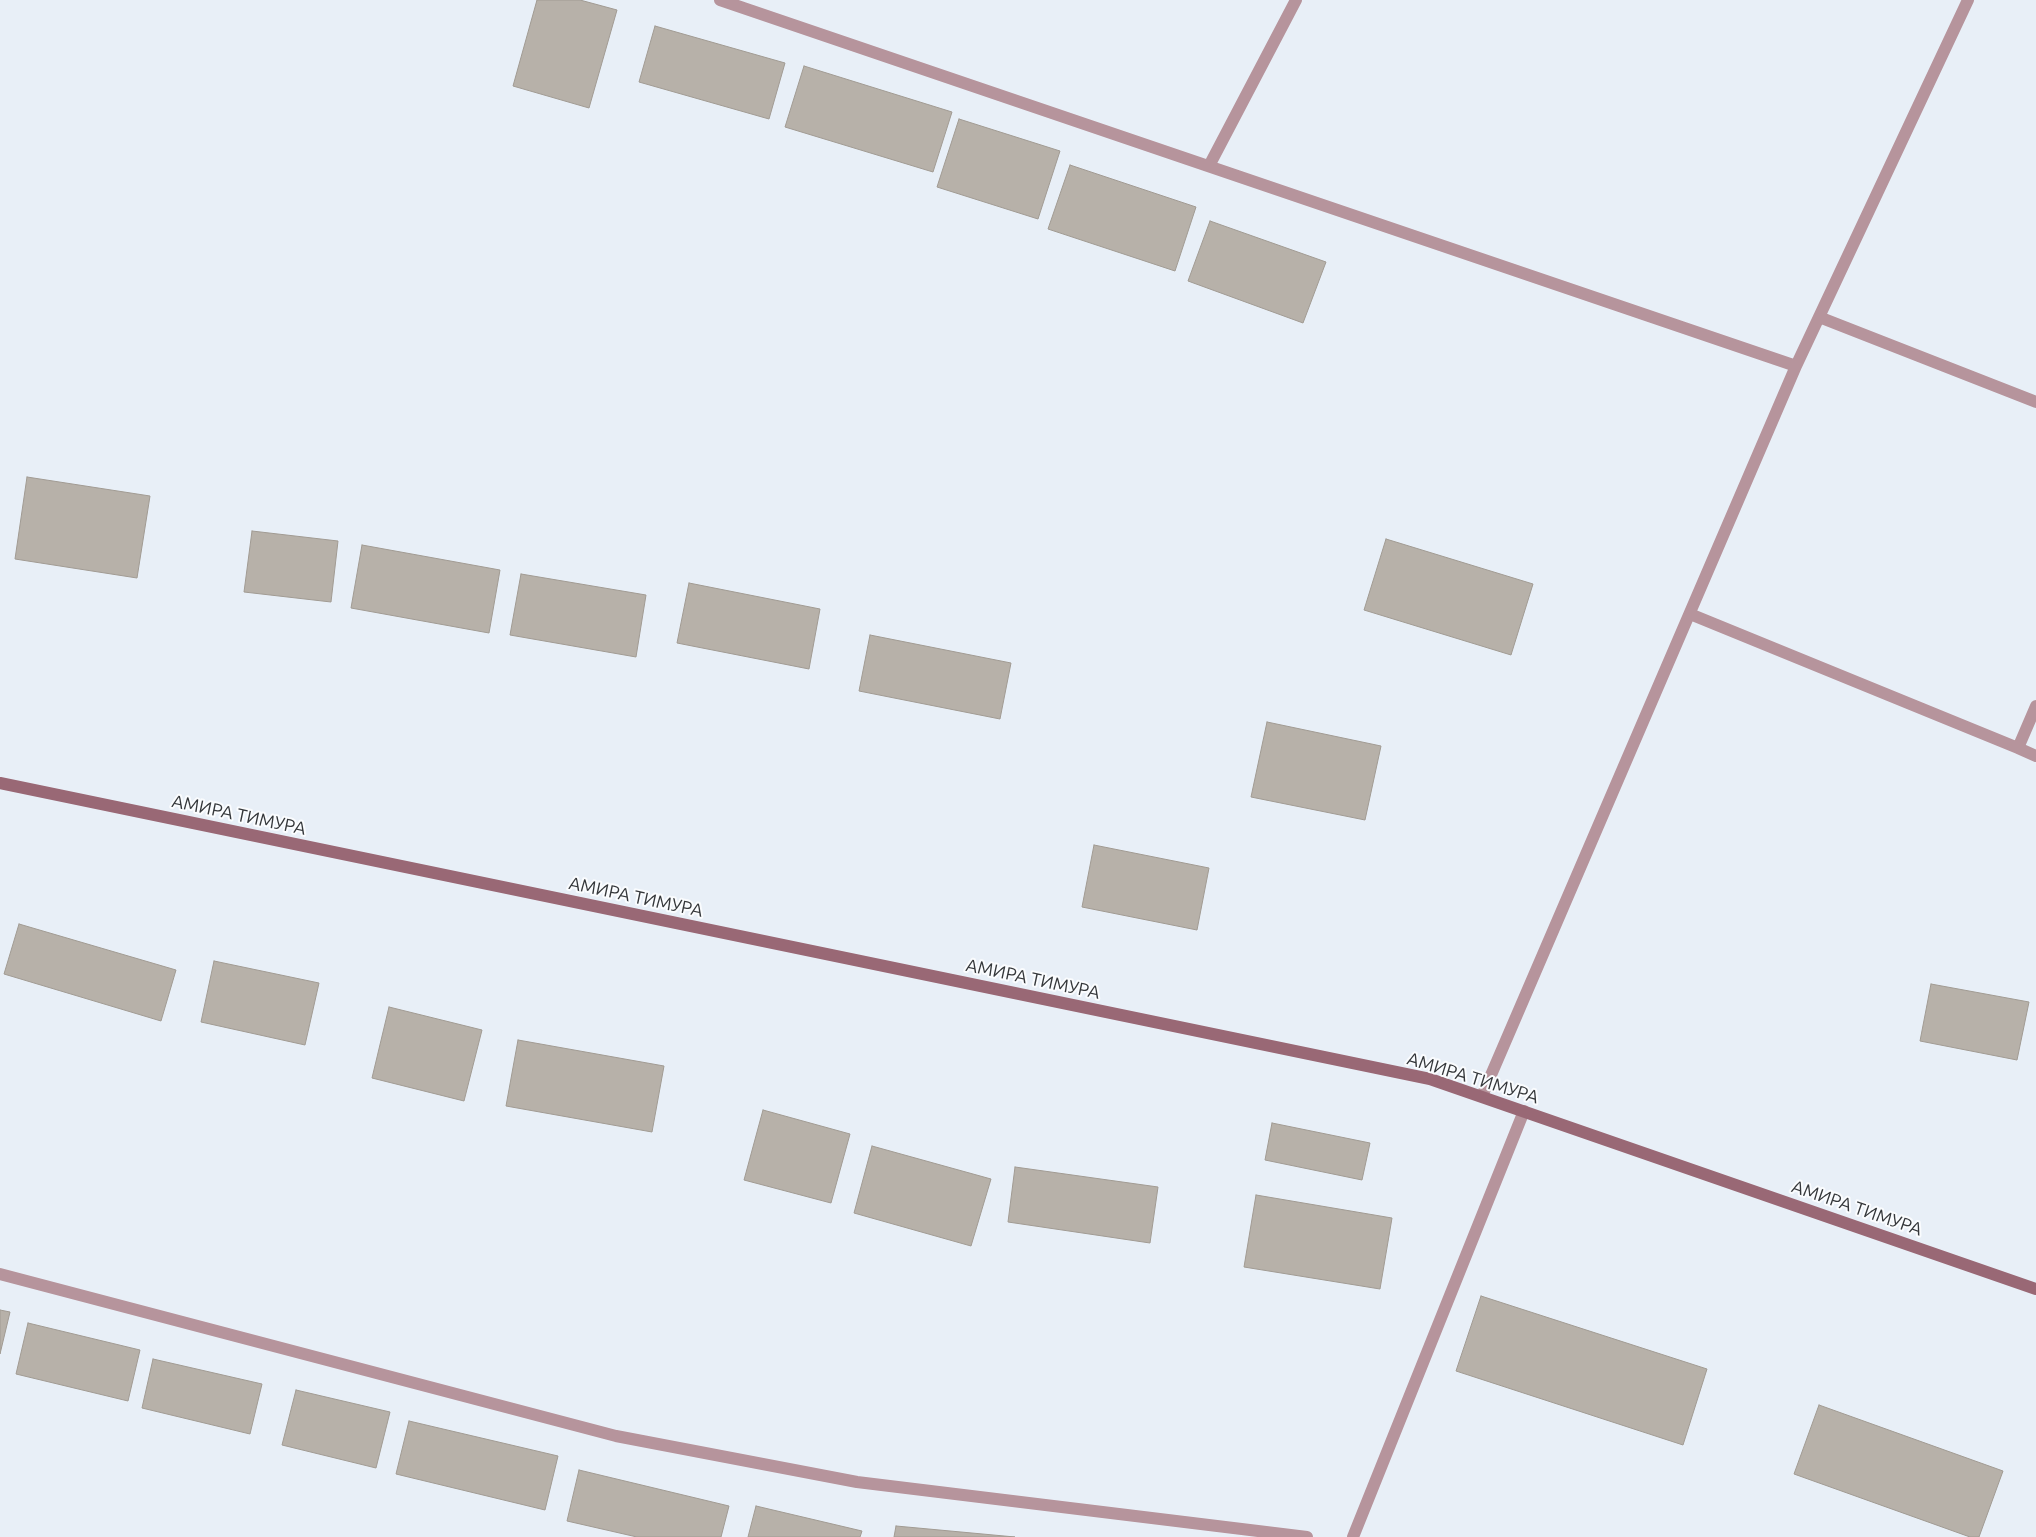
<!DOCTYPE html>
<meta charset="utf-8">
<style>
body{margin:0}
canvas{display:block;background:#e8eff7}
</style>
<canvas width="2036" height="1537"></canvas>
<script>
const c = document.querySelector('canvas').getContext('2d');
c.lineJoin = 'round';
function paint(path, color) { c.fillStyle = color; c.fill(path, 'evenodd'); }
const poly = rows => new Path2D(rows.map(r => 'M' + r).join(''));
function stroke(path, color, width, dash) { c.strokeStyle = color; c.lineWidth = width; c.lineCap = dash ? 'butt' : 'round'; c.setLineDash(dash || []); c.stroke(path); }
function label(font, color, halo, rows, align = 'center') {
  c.font = font + ' Ubuntu,sans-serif'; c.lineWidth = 4; c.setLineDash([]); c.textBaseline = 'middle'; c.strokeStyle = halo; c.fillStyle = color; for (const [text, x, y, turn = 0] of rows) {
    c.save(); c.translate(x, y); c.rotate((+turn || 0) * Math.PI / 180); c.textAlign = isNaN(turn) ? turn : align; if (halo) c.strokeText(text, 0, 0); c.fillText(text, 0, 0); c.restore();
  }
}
const building = poly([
 [537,0,580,0,617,10,589,108,513,86,537,0],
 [655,26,785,63,769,119,639,82,655,26],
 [804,66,952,112,933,172,785,127,804,66],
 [959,119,1060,151,1038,219,937,187,959,119],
 [1070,165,1196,207,1175,271,1048,229,1070,165],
 [1210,221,1326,262,1303,323,1188,281,1210,221],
 [27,477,150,496,137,578,15,559,27,477],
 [252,531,338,541,331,602,244,592,252,531],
 [1386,539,1533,584,1511,655,1364,610,1386,539],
 [362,545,500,570,489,633,351,608,362,545],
 [521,574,646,595,636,657,510,635,521,574],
 [689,583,820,609,809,669,677,643,689,583],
 [870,635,1011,663,1000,719,859,691,870,635],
 [1267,722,1381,746,1365,820,1251,797,1267,722],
 [1094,845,1209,868,1197,930,1082,907,1094,845],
 [19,924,176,970,161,1021,4,974,19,924],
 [214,961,319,983,305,1045,201,1022,214,961],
 [1931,984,2029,1002,2017,1060,1920,1041,1931,984],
 [389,1007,482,1030,464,1101,372,1078,389,1007],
 [518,1040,664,1066,652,1132,506,1106,518,1040],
 [763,1110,850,1134,831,1203,744,1180,763,1110],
 [1272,1123,1370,1143,1362,1180,1265,1160,1272,1123],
 [872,1146,991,1179,971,1246,854,1213,872,1146],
 [1015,1167,1158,1187,1150,1243,1008,1222,1015,1167],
 [1256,1195,1392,1218,1380,1289,1244,1267,1256,1195],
 [1481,1296,1707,1369,1683,1445,1456,1371,1481,1296],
 [0,1310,10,1312,0,1354,0,1310],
 [28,1323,140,1350,128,1401,16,1374,28,1323],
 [153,1359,262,1384,250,1434,142,1408,153,1359],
 [296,1390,390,1412,376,1468,282,1445,296,1390],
 [1819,1405,2003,1471,1979,1537,1970,1537,1794,1474,1819,1405],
 [409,1421,558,1456,545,1510,396,1474,409,1421],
 [579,1470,729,1506,721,1537,637,1537,567,1521,579,1470],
 [756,1506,862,1531,860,1537,748,1537,756,1506],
 [896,1526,1015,1537,894,1537,896,1526]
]);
paint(building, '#b7b1a9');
stroke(building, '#a19b93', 1);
stroke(poly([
 [720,0,1796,366],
 [1209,166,1296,0],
 [1819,317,2036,402],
 [1690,614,2018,748],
 [2036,706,2018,748,2036,756],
 [1482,1096,1796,366,1968,0],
 [0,1274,616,1436,857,1482,1307,1537],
 [1353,1537,1524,1111]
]), '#b6949c', 12);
stroke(poly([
 [0,783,1430,1079,2036,1289]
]), '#996875', 12);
label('18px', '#34373a', '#fafcfe', [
 ["АМИРА ТИМУРА",239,815,12],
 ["АМИРА ТИМУРА",636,897,12],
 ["АМИРА ТИМУРА",1033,979,12],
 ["АМИРА ТИМУРА",1473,1078,17],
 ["АМИРА ТИМУРА",1857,1208,19]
]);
</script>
